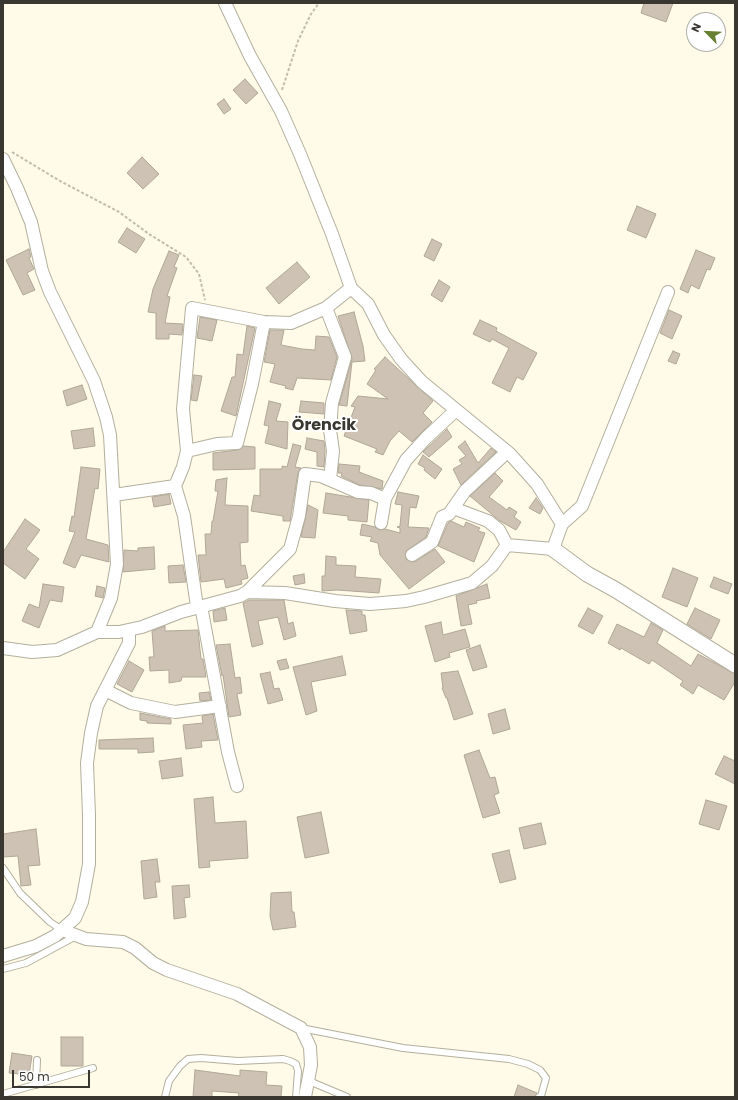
<!DOCTYPE html>
<meta charset="utf-8">
<style>
body{margin:0}
#map{position:relative;width:738px;height:1100px;overflow:hidden;background:#fffbe8;font-family:Poppins,sans-serif}
canvas{display:block}
.frame{position:absolute;inset:0;border:4px solid #393730;pointer-events:none}
.north{position:absolute;left:686px;top:12px;width:40px;height:40px;box-sizing:border-box;background:#fff;border:1px solid #b0afac;border-radius:50%;rotate:294deg;font-size:11px;font-weight:700;line-height:16px;text-align:center;color:#393730}
.north::after{content:'';display:block;margin:auto;width:14px;height:18px;background:#687f31;clip-path:polygon(50% 0,100% 100%,50% 72%,0 100%)}
.scale{position:absolute;left:12px;top:1070px;width:78px;height:18px;box-sizing:border-box;border:2px solid #393730;border-top:0;padding-left:5px;font-size:12px;line-height:14px;white-space:nowrap;color:#393730;-webkit-text-stroke:3px #fff;paint-order:stroke}
</style>
<div id="map">
<canvas width="738" height="1100"></canvas>
<div class="frame"></div>
<div class="north">N</div>
<div class="scale">50 m</div>
</div>
<script>
const c = document.querySelector('canvas').getContext('2d');
c.lineJoin = 'round';
function paint(path, color) { c.fillStyle = color; c.fill(path, 'evenodd'); }
const poly = rows => new Path2D(rows.map(r => 'M' + r).join(''));
function stroke(path, color, width, dash) { c.strokeStyle = color; c.lineWidth = width; c.lineCap = dash ? 'butt' : 'round'; c.setLineDash(dash || []); c.stroke(path); }
function label(font, color, halo, rows, align = 'center') {
  c.font = font + ' Poppins,sans-serif'; c.lineWidth = 4; c.setLineDash([]); c.textBaseline = 'middle'; c.strokeStyle = halo; c.fillStyle = color; for (const [text, x, y, turn = 0] of rows) {
    c.save(); c.translate(x, y); c.rotate((+turn || 0) * Math.PI / 180); c.textAlign = isNaN(turn) ? turn : align; if (halo) c.strokeText(text, 0, 0); c.fillText(text, 0, 0); c.restore();
  }
}
const building = poly([
 [644,3,673,3,666,22,641,13,644,3],
 [245,79,258,93,246,104,233,90,245,79],
 [224,99,231,109,224,114,217,104,224,99],
 [142,157,159,174,143,189,127,173,142,157],
 [637,206,656,214,646,238,627,230,637,206],
 [127,228,145,239,136,253,118,242,127,228],
 [432,239,442,244,434,261,424,256,432,239],
 [29,249,31,257,29,258,34,269,27,273,35,290,23,295,6,260,29,249],
 [696,250,715,258,710,270,707,269,699,289,691,285,688,293,680,289,696,250],
 [169,251,179,255,174,267,177,268,167,296,170,297,165,323,183,324,182,335,169,334,169,339,156,339,156,313,148,312,153,289,169,251],
 [297,262,310,277,279,304,266,288,297,262],
 [439,280,450,287,442,302,431,295,439,280],
 [669,310,682,316,672,339,660,333,669,310],
 [354,312,363,346,365,361,352,362,347,406,339,405,352,359,338,316,354,312],
 [200,317,217,320,212,341,197,338,200,317],
 [480,320,497,328,496,331,537,353,523,380,517,377,510,392,492,383,509,348,492,339,490,342,473,334,480,320],
 [247,326,255,328,236,416,221,411,232,377,235,377,237,354,243,355,247,326],
 [270,330,284,330,281,345,302,349,315,350,316,336,329,337,337,357,331,380,297,378,293,390,285,388,286,386,270,382,275,364,264,362,270,330],
 [673,351,680,354,676,364,668,361,673,351],
 [385,357,433,401,423,413,432,422,412,442,399,431,390,441,383,455,375,452,377,449,344,436,355,407,351,406,358,396,388,399,367,384,376,370,374,369,385,357],
 [194,375,202,376,197,401,191,400,194,375],
 [82,385,87,399,67,406,63,391,82,385],
 [269,401,281,404,276,421,288,422,287,449,265,443,269,426,264,425,269,401],
 [301,401,324,403,324,414,299,412,301,401],
 [93,428,95,446,74,449,71,431,93,428],
 [447,429,452,437,429,457,423,452,447,429],
 [307,438,324,441,325,451,324,467,317,466,317,452,305,449,307,438],
 [465,441,478,463,491,448,496,452,461,485,453,469,462,464,459,460,466,456,458,447,465,441],
 [293,444,301,446,295,467,301,468,298,473,290,521,283,521,283,516,251,511,254,495,260,496,260,469,282,469,282,466,287,467,293,444],
 [243,446,255,447,255,469,213,470,213,453,237,450,243,446],
 [423,455,442,469,435,479,424,470,425,468,418,464,423,455],
 [339,464,360,466,359,472,383,481,382,489,360,485,341,476,342,473,338,473,339,464],
 [81,467,100,469,98,489,95,488,86,539,108,545,109,562,81,555,75,568,63,563,75,532,69,531,72,516,74,517,81,467],
 [495,473,503,481,489,497,507,510,509,507,517,512,514,517,521,522,516,530,500,521,470,496,495,473],
 [227,478,225,505,248,506,248,542,240,543,241,566,245,565,248,578,241,580,242,584,226,588,224,579,201,582,198,555,206,555,205,534,211,534,212,521,213,521,218,491,215,491,216,480,227,478],
 [398,492,419,496,416,508,410,507,408,527,429,528,426,537,406,551,406,559,412,562,416,561,435,549,445,562,409,589,380,555,378,543,370,541,372,537,360,535,362,524,375,527,379,530,385,529,400,533,400,528,397,527,400,526,402,505,395,504,398,492],
 [326,493,369,500,367,522,348,520,348,516,323,513,326,493],
 [169,494,171,504,154,507,152,497,169,494],
 [536,498,543,508,540,514,529,508,536,498],
 [308,505,318,510,315,538,301,537,308,505],
 [25,519,40,530,26,549,39,559,25,579,3,563,3,552,25,519],
 [451,521,464,527,466,522,480,528,478,531,485,533,474,562,438,546,448,523,451,521],
 [154,547,155,569,123,572,124,550,138,551,138,548,154,547],
 [326,556,336,557,336,565,356,566,355,577,381,579,379,593,337,590,322,591,322,576,325,576,326,556],
 [183,565,186,582,169,583,168,566,183,565],
 [673,568,698,578,687,607,662,597,673,568],
 [304,574,305,583,295,585,293,576,304,574],
 [714,577,732,584,728,594,710,587,714,577],
 [43,584,64,587,62,602,50,600,39,628,22,621,29,604,39,608,43,584],
 [487,584,490,598,476,601,477,603,468,605,472,624,461,626,456,596,487,584],
 [97,586,105,588,103,598,95,596,97,586],
 [249,600,284,600,288,624,293,622,296,636,284,640,278,617,258,621,263,644,252,647,243,603,249,600],
 [225,608,227,620,214,622,213,611,225,608],
 [588,608,603,616,593,634,578,626,588,608],
 [695,608,720,620,711,639,687,624,695,608],
 [346,610,362,611,362,615,365,615,367,631,350,634,346,610],
 [441,622,443,635,465,629,470,647,449,653,450,657,435,662,425,626,441,622],
 [651,623,663,630,657,643,691,666,698,654,735,674,735,682,724,700,698,685,693,694,680,685,683,681,652,660,649,664,621,648,620,650,608,643,617,624,644,637,651,623],
 [165,626,165,631,198,630,201,659,203,659,206,677,182,677,181,681,169,683,169,670,150,671,149,657,154,657,152,631,165,626],
 [230,644,235,678,240,677,242,693,237,694,241,715,229,717,223,675,222,676,216,645,230,644],
 [480,645,487,667,473,671,466,650,480,645],
 [342,656,346,675,311,682,317,711,306,715,293,667,342,656],
 [286,659,289,668,280,670,277,661,286,659],
 [129,661,144,670,132,692,117,684,129,661],
 [458,671,473,714,454,720,447,698,446,698,442,688,443,688,441,673,458,671],
 [270,672,274,689,279,688,283,700,268,704,260,674,270,672],
 [209,692,211,700,200,701,199,693,209,692],
 [505,709,510,729,493,734,488,714,505,709],
 [140,713,171,719,171,724,147,723,147,721,140,720,140,713],
 [213,714,218,740,201,741,202,747,186,749,183,725,203,723,202,716,213,714],
 [153,738,154,752,138,753,138,749,99,749,99,740,153,738],
 [479,750,490,778,495,777,499,793,494,795,500,813,483,818,464,755,479,750],
 [724,756,735,761,735,784,715,774,724,756],
 [181,758,183,776,162,779,159,761,181,758],
 [213,797,215,823,246,821,248,858,209,861,210,867,199,868,194,799,213,797],
 [706,800,727,806,719,830,699,824,706,800],
 [321,812,329,853,305,858,297,817,321,812],
 [541,823,546,844,524,849,519,828,541,823],
 [36,829,40,865,28,866,31,885,21,886,18,856,3,857,3,834,36,829],
 [509,850,516,879,500,883,492,854,509,850],
 [157,859,160,882,155,882,157,897,144,899,141,861,157,859],
 [189,885,190,897,184,898,186,917,174,919,172,886,189,885],
 [291,892,292,912,294,912,296,927,273,930,270,916,271,893,291,892],
 [61,1037,83,1037,83,1066,61,1066,61,1037],
 [12,1053,32,1056,29,1075,9,1073,12,1053],
 [195,1070,240,1076,240,1070,267,1072,266,1085,282,1086,281,1097,238,1097,239,1093,212,1091,212,1097,193,1097,195,1070],
 [518,1085,537,1093,535,1097,514,1097,518,1085]
]);
paint(building, '#cdc2b3');
stroke(building, '#b1a697', 1);
const service = poly([
 [3,868,20,893,50,922,62,930],
 [3,969,26,963,76,936],
 [301,1028,403,1048,509,1059,528,1064,540,1070,546,1078,541,1096,539,1097],
 [309,1081,347,1097],
 [36,1085,37,1060],
 [3,1094,93,1068],
 [165,1097,169,1081,180,1066,188,1059,201,1058,238,1061,283,1059,290,1061,296,1064,298,1071,296,1097]
]);
const minor = poly([
 [225,3,250,56,281,111,300,154,332,234,351,288,368,304,384,335,401,359,422,382,510,454,537,484,562,524,553,549,507,545],
 [3,159,17,188,31,222,42,271,50,292,94,381,106,417,110,435,117,564,111,598,97,632],
 [326,308,345,357,332,403,330,430,333,451,330,479],
 [187,451,217,444,237,443,252,384,264,322],
 [114,495,175,486],
 [453,508,488,521,499,530,507,545],
 [381,523,385,499,406,460,425,439,456,410],
 [562,524,582,506,668,292],
 [412,555,432,542,442,517,449,514,465,491,507,452],
 [247,592,290,549,299,516,305,474,321,476,358,492,371,493,385,499],
 [201,606,228,752,237,786],
 [197,607,184,516,175,486,183,467,187,451,183,409,192,308,264,322,291,323,326,308,351,288],
 [3,648,32,652,57,650,97,632,119,632,142,627,181,612,240,596,247,592,285,593,335,601,370,604,406,601,424,597,472,583,492,566,507,545],
 [105,690,131,703,175,712,220,706],
 [62,930,86,939,123,942,135,948,153,963,167,970,237,994,301,1028,310,1047,311,1065,305,1097],
 [3,956,36,946,55,936,75,918,82,902,89,864,89,815,87,763,91,733,97,706,129,643,129,630]
]);
const tertiary = poly([
 [553,549,587,574,616,590,735,665]
]);
stroke(service, '#b3af9e', 8);
stroke(minor, '#b3af9e', 14);
stroke(tertiary, '#b3af9e', 17);
stroke(poly([
 [282,90,298,41,311,14,319,3],
 [12,152,60,181,119,212,149,234,186,257,199,274,205,300]
]), '#c0bdae', 2, [3, 2]);
stroke(service, '#fff', 6);
stroke(minor, '#fff', 12);
stroke(tertiary, '#fff', 15);
label('bold 16px', '#393730', '#fff', [
 ["Örencik",324,426]
]);
</script>
